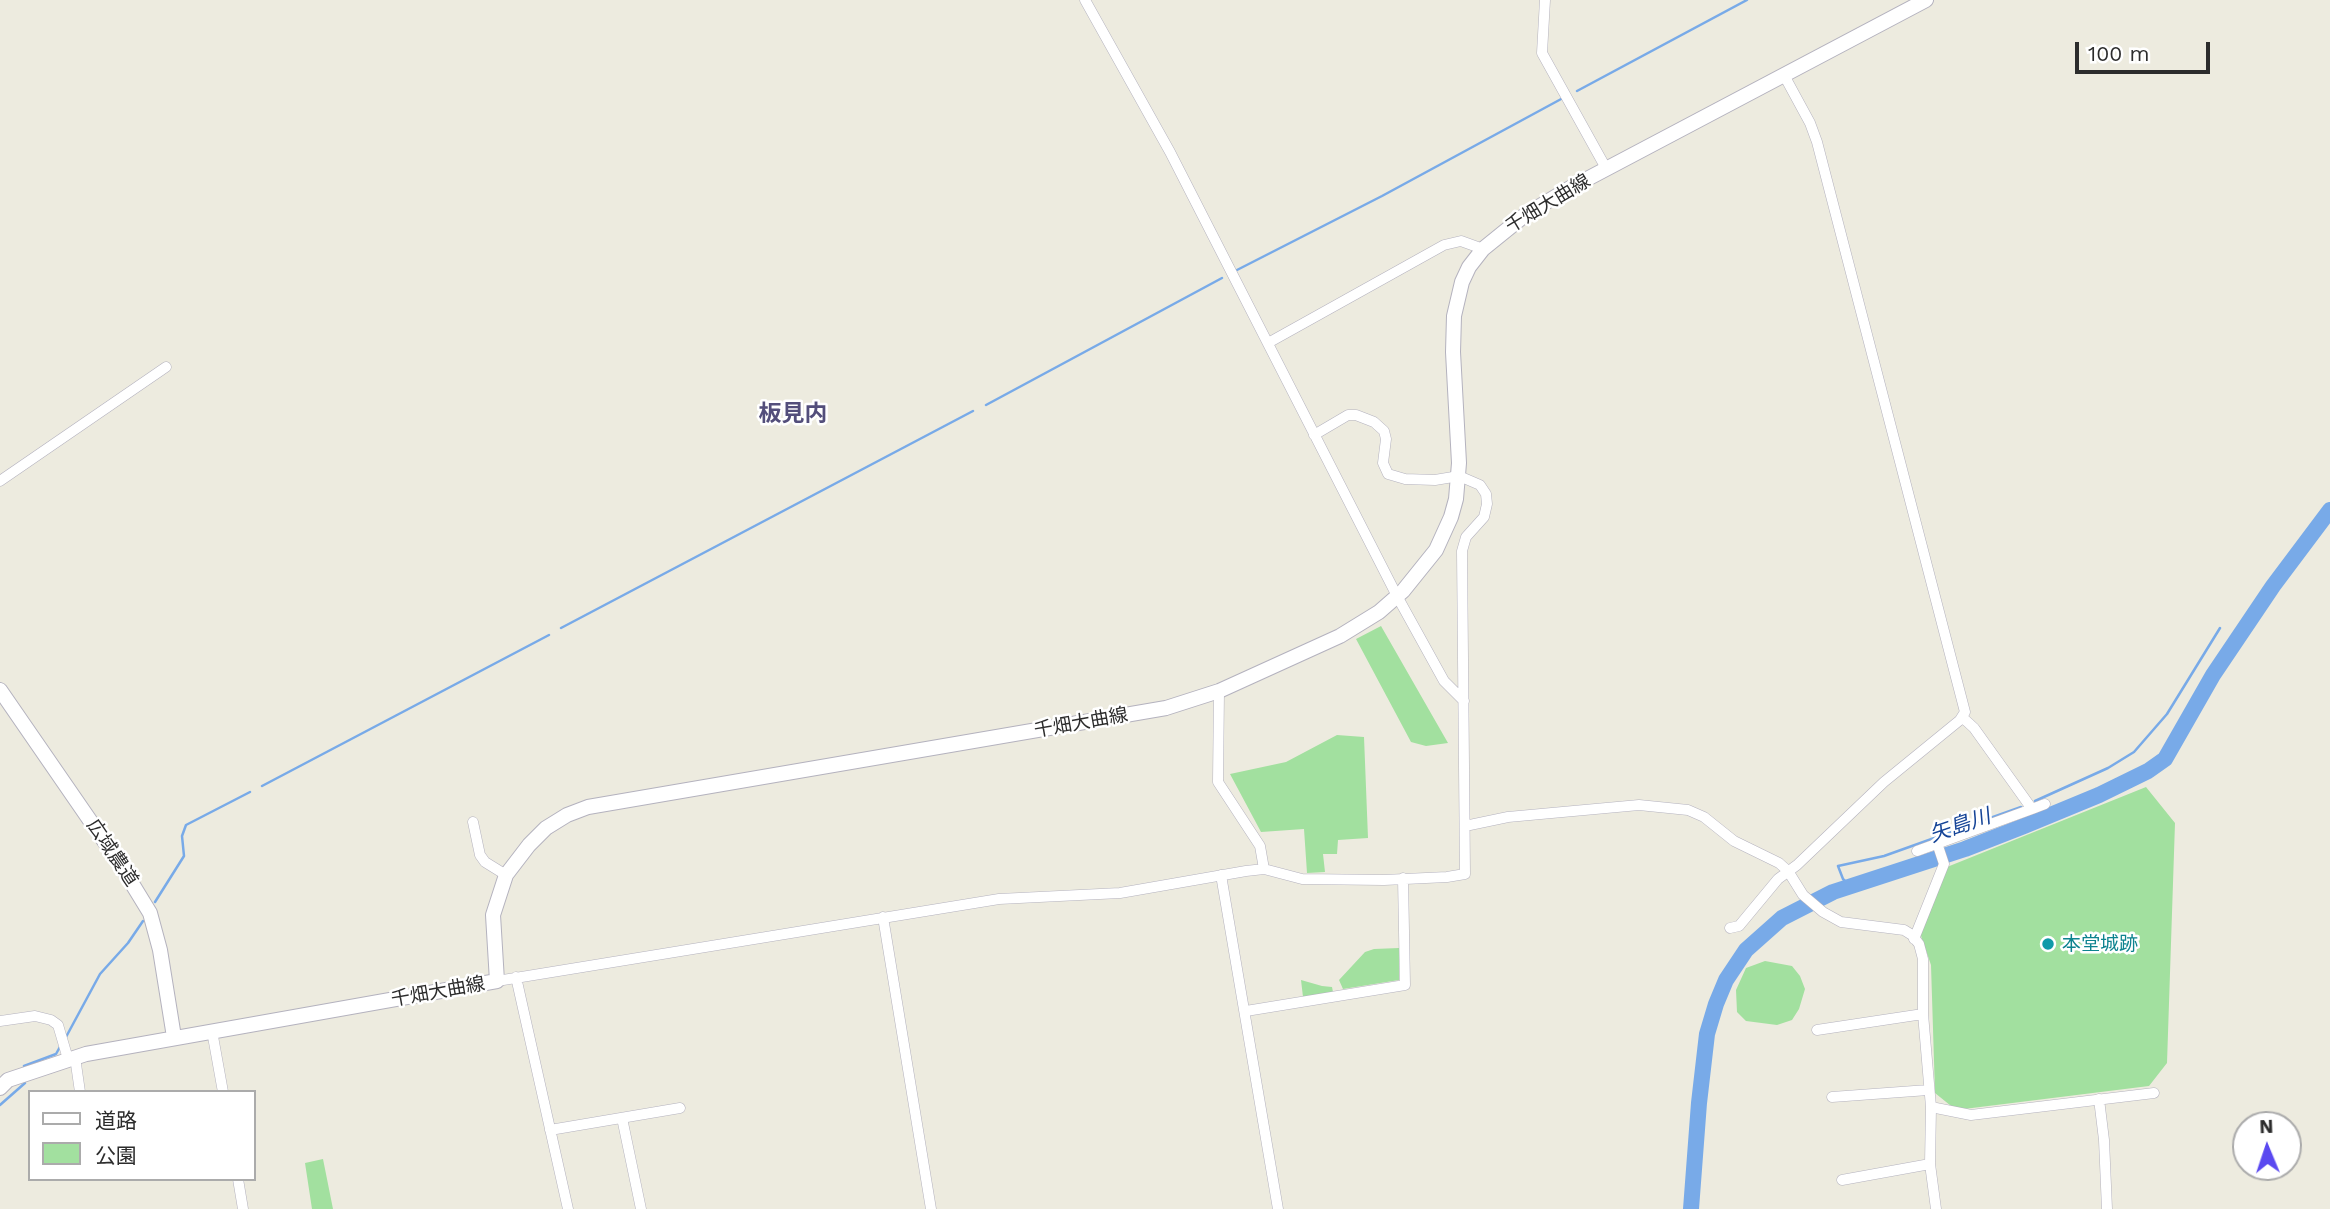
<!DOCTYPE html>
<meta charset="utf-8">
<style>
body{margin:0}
#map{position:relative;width:2330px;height:1209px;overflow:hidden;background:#edebdf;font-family:"Work Sans","Noto Sans JP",sans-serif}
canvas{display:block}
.legend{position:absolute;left:28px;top:1090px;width:228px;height:91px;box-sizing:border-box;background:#fff;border:2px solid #ababab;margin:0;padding:9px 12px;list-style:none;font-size:21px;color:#2c2c2c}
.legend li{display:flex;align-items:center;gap:14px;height:35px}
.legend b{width:35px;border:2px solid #ababab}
.north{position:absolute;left:2232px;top:1111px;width:70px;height:70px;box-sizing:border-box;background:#fff;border:2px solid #ababab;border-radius:50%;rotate:358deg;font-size:19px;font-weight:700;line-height:28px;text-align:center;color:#2c2c2c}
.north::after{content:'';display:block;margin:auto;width:24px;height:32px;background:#5a49f0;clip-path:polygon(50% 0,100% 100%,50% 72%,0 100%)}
.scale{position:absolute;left:2075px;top:42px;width:135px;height:32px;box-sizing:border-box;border:4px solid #2c2c2c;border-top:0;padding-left:9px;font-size:21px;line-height:24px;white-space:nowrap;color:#2c2c2c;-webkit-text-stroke:5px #fff;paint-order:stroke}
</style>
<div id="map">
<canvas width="2330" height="1209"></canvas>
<ul class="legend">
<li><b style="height:9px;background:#fff"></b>道路</li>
<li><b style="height:19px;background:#a2e09f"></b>公園</li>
</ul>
<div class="north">N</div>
<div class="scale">100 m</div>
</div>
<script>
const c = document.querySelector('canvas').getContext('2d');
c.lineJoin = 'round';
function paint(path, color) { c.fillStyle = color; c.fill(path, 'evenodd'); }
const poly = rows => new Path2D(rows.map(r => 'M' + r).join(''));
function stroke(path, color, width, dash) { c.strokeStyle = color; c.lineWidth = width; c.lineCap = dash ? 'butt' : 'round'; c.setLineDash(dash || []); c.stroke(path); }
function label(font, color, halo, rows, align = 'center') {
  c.font = font + ' "Work Sans","Noto Sans JP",sans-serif'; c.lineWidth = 5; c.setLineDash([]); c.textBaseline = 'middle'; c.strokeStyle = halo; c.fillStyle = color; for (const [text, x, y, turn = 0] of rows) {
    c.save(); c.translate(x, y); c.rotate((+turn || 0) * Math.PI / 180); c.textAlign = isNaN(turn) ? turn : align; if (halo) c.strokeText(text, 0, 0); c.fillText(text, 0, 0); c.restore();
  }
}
paint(poly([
 [1381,626,1448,743,1426,746,1411,742,1356,639],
 [1337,735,1364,737,1368,838,1338,840,1337,854,1323,854,1325,872,1307,873,1304,829,1261,832,1230,774,1286,762],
 [2146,787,2175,823,2167,1063,2149,1086,1956,1110,1935,1093,1931,965,1920,933,1947,867],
 [1399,948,1399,980,1343,989,1339,980,1365,952,1374,949],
 [1765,961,1792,966,1800,976,1805,989,1799,1009,1792,1020,1777,1025,1746,1021,1737,1012,1736,990,1746,968],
 [1301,980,1322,986,1332,987,1333,992,1303,997],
 [323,1159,333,1209,312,1209,305,1163]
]), '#a2e09f');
stroke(poly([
 [1577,91,1747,0],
 [1235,271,1382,196,1563,98],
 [986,405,1222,278],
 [561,628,973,411],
 [262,786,549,635],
 [2035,801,2108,768,2134,752,2167,714,2220,628],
 [1849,885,1843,879,1838,866,1884,856,2021,807],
 [155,902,184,856,182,836,186,825,250,792],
 [66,1037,100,974,128,943,143,921],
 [24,1066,56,1054,61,1045],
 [0,1105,25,1083]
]), '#78aae8', 2.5);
stroke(poly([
 [1691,1209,1699,1103,1707,1034,1716,1004,1726,980,1746,950,1782,918,1833,892,1965,849,2024,826,2099,795,2148,771,2165,759,2213,675,2273,586,2330,510]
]), '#78aae8', 16);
const street = poly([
 [1085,0,1170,152,1397,596,1444,681,1464,701],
 [1545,0,1542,53,1607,170],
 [1268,343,1444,245,1461,241,1483,249],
 [0,481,166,367],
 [1219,691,1218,782,1260,846,1264,869],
 [2032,809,2045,804],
 [473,822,480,855,485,862,506,875],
 [1465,826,1508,817,1639,805,1688,810,1704,817,1734,841,1779,863,1788,871,1803,895,1823,912,1841,922,1904,930,1912,935,1919,944,1923,959,1923,1014,1931,1107,1930,1164,1936,1209],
 [1917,851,2032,809,1974,728,1962,717],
 [1221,875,1278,1209],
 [883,917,931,1209],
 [1730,928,1739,926,1778,879,1797,865,1884,782,1960,720,1965,712,1817,142,1810,123,1785,77],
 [1914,939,1944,864,1937,843],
 [516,977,568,1209],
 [497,981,999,899,1120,893,1246,871,1264,869,1302,879,1384,880,1447,877,1465,874,1462,551,1466,537,1484,517,1487,504,1486,494,1480,485,1459,476,1435,480,1405,479,1388,474,1383,463,1386,439,1384,431,1374,422,1356,415,1348,415,1314,435],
 [1246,1011,1405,985,1403,878],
 [0,1021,35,1016,51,1020,58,1025,68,1059],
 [1817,1030,1923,1014],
 [212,1031,223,1092],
 [75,1057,80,1092],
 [1832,1097,1928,1090],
 [2099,1099,2104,1140,2107,1209],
 [1931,1107,1971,1115,2154,1093],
 [622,1118,641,1209],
 [550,1130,680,1108],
 [238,1179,243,1209],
 [1842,1180,1930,1164]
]);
const secondary = poly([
 [0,690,120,864,150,913,160,950,174,1037],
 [0,1088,8,1080,86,1054,497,981,493,915,506,875,529,845,546,828,567,815,588,807,1166,708,1219,691,1340,636,1379,612,1403,591,1436,550,1451,517,1456,499,1459,463,1453,352,1454,316,1462,282,1469,267,1483,249,1525,215,1570,188,1926,0]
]);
stroke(street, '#b4b2be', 11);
stroke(secondary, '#b4b2be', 16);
stroke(street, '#fff', 10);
stroke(secondary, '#fff', 14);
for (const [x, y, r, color] of [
 [2048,944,7,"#0f9aa8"]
]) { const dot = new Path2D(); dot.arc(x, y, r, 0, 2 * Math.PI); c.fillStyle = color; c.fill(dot); stroke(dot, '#fff', 2.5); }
label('19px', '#2c2c2c', '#fff', [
 ["千畑大曲線",1548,204,-31],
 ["千畑大曲線",1081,723,-10],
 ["広域農道",112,853,56],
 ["千畑大曲線",438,992,-10]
]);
label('19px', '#0d838f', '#fff', [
 ["本堂城跡",2062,944]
], 'left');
label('italic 21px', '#154497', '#fff', [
 ["矢島川",1960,826,-19]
]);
label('bold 23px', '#534e7b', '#fff', [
 ["板見内",793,414]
]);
</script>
